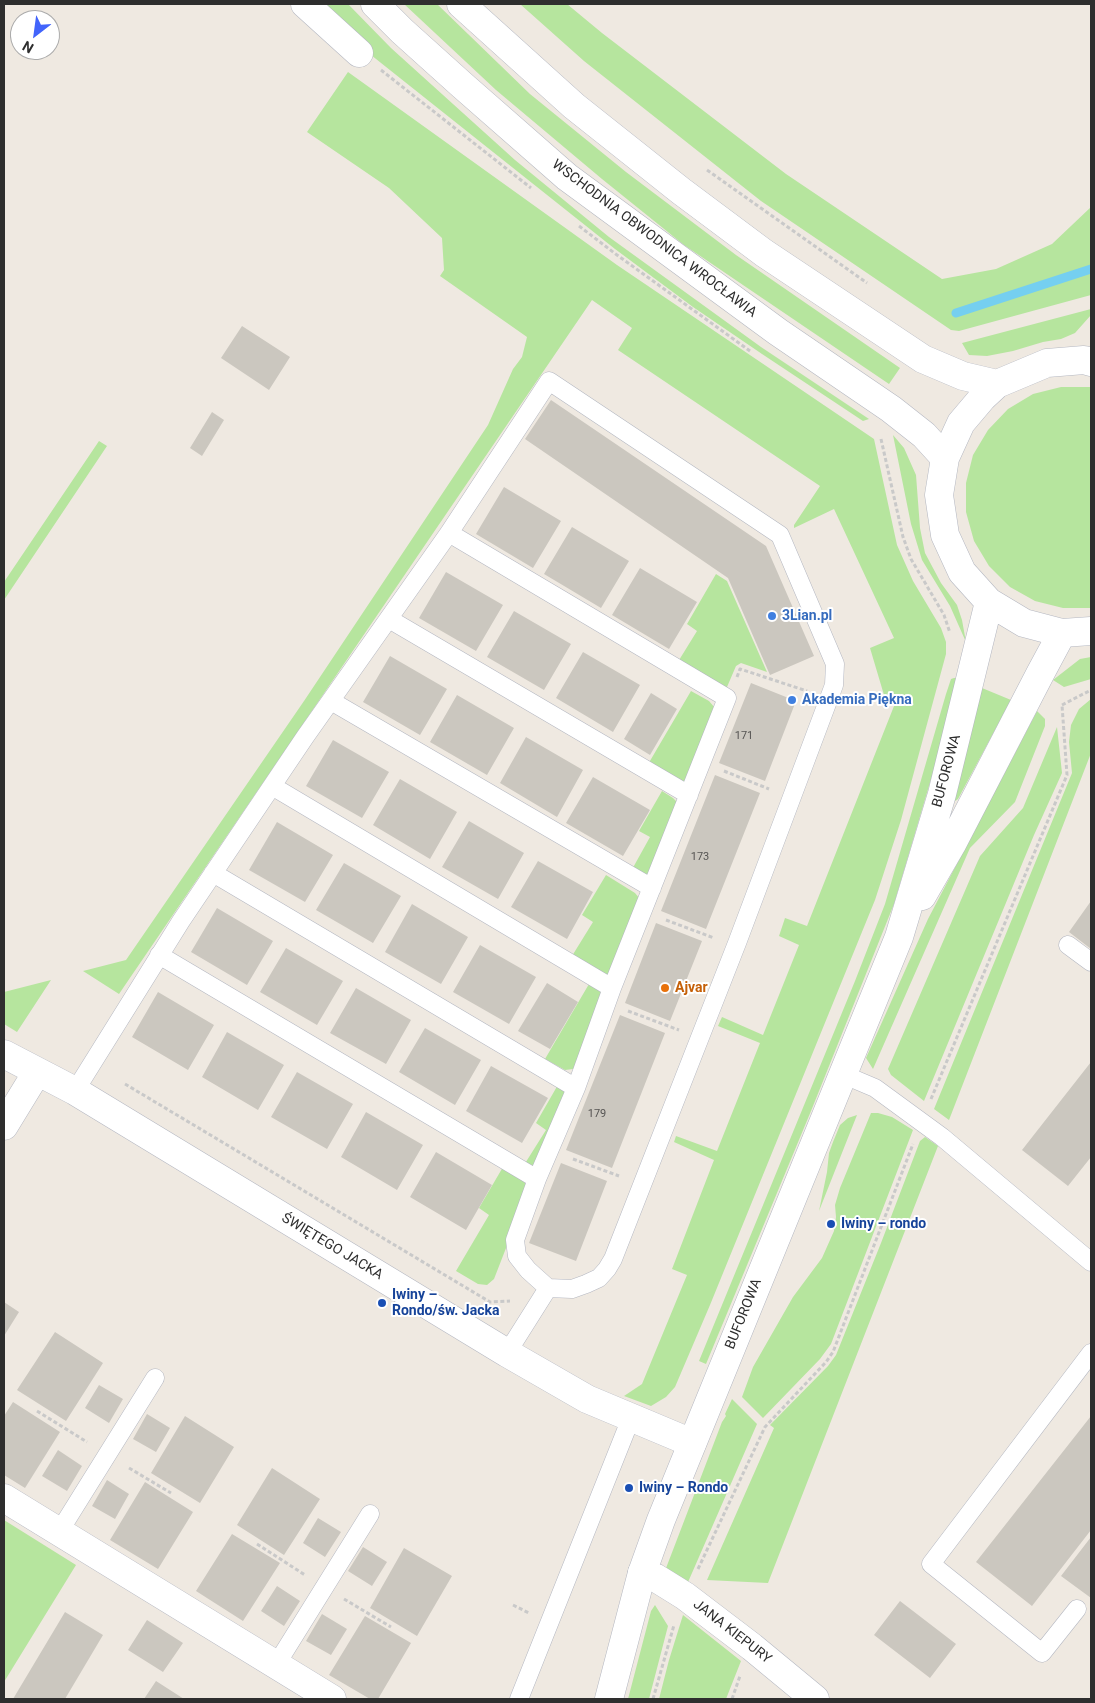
<!DOCTYPE html>
<meta charset="utf-8">
<style>
body{margin:0}
#map{position:relative;width:1095px;height:1703px;overflow:hidden;background:#efe9e1;font-family:Roboto,sans-serif}
canvas{display:block}
.frame{position:absolute;inset:0;border:5px solid #2e2e2e;pointer-events:none}
.north{position:absolute;left:10px;top:10px;width:50px;height:50px;box-sizing:border-box;background:#fff;border:1px solid #ababab;border-radius:50%;rotate:210deg;font-size:14px;font-weight:700;line-height:20px;text-align:center;color:#2e2e2e}
.north::after{content:'';display:block;margin:auto;width:18px;height:22px;background:#4264fb;clip-path:polygon(50% 0,100% 100%,50% 72%,0 100%)}
</style>
<div id="map">
<canvas width="1095" height="1703"></canvas>
<div class="frame"></div>
<div class="north">N</div>
</div>
<script>
const c = document.querySelector('canvas').getContext('2d');
c.lineJoin = 'round';
function paint(path, color) { c.fillStyle = color; c.fill(path, 'evenodd'); }
const poly = rows => new Path2D(rows.map(r => 'M' + r).join(''));
function stroke(path, color, width, dash) { c.strokeStyle = color; c.lineWidth = width; c.lineCap = dash ? 'butt' : 'round'; c.setLineDash(dash || []); c.stroke(path); }
function label(font, color, halo, rows, align = 'center') {
  c.font = font + ' Roboto,sans-serif'; c.lineWidth = 4; c.setLineDash([]); c.textBaseline = 'middle'; c.strokeStyle = halo; c.fillStyle = color; for (const [text, x, y, turn = 0] of rows) {
    c.save(); c.translate(x, y); c.rotate((+turn || 0) * Math.PI / 180); c.textAlign = isNaN(turn) ? turn : align; if (halo) c.strokeText(text, 0, 0); c.fillText(text, 0, 0); c.restore();
  }
}
paint(poly([
 [318,4,348,4,391,48,515,160,609,237,761,347,869,419,863,421,762,354,693,307,615,249,371,55],
 [404,4,437,4,530,94,626,172,736,255,900,368,889,384,684,245,602,179,496,90],
 [520,4,567,4,602,33,786,174,942,279,996,269,1052,244,1091,207,1091,295,959,331,951,330,761,201,584,61],
 [348,72,617,265,874,439,897,545,913,581,941,628,946,642,946,654,901,820,875,900,710,1305,675,1387,666,1397,651,1406,624,1396,642,1384,687,1275,672,1269,714,1160,674,1142,676,1136,717,1151,760,1043,718,1026,722,1017,763,1035,799,945,779,936,785,918,807,926,896,701,884,695,870,648,894,638,834,509,794,528,794,525,820,486,618,350,632,328,592,300,119,994,83,971,126,960,304,701,488,425,513,369,522,357,527,337,440,276,444,270,442,238,389,188,307,132],
 [1091,309,1091,315,1075,333,1061,339,1043,342,1013,351,987,356,969,355,962,343],
 [1061,387,1091,387,1091,608,1063,608,1035,601,1010,587,989,566,974,541,966,512,966,483,973,455,988,430,1008,409,1033,394],
 [893,435,904,448,916,475,920,528,925,553,941,583,957,605,962,620,966,642,950,606,922,560,911,524],
 [99,441,107,446,4,600,4,582],
 [716,574,727,581,767,672,741,663,736,666,727,687,716,688,676,665,697,631,687,624],
 [1091,657,1091,679,1064,687,1053,680,1080,659],
 [954,678,961,678,894,904,811,1111,706,1364,699,1361,855,981,885,904,946,694,951,679],
 [982,688,1011,700,958,799,955,801,951,800],
 [691,691,709,701,715,708,686,783,677,783,647,766],
 [1091,699,1091,753,949,1120,934,1109,1072,773,1069,742,1071,725,1079,709],
 [1037,711,1045,719,1045,726,1015,802,970,848,873,1069,866,1058,928,919],
 [1057,727,1062,773,1034,835,924,1101,891,1075,888,1069,980,856,1023,808],
 [662,791,673,798,679,804,648,879,630,873,650,837,639,831],
 [606,875,635,893,640,899,610,975,601,973,572,956,593,922,582,915],
 [51,980,17,1032,4,1024,4,992],
 [589,984,597,988,603,995,579,1063,573,1069,565,1070,545,1059],
 [559,1083,565,1090,565,1098,534,1166,524,1165,546,1130,536,1123],
 [871,1113,878,1113,892,1117,913,1130,831,1344,820,1359,763,1418,742,1397,753,1367,793,1297,822,1258,834,1231,836,1217,835,1205,840,1188],
 [857,1115,819,1211,827,1172,829,1153,833,1142,840,1125,848,1118],
 [925,1137,938,1146,768,1583,707,1580,774,1428,770,1425,828,1366,836,1355,881,1243,920,1141],
 [503,1167,522,1178,527,1186,527,1194,494,1279,487,1285,478,1284,456,1271,489,1215,479,1208],
 [732,1399,757,1424,685,1589,663,1576,722,1422,726,1416,725,1414],
 [4,1520,76,1565,4,1682],
 [655,1605,668,1626,649,1699,628,1699,651,1611],
 [683,1615,741,1661,726,1699,659,1699,669,1660]
]), '#b6e59e');
stroke(poly([
 [956,313,1091,269]
]), '#75cff0', 9);
paint(poly([
 [242,326,290,357,269,390,221,358],
 [551,400,766,546,814,656,770,675,728,578,525,439],
 [212,412,224,420,202,456,190,448],
 [504,487,561,521,533,568,476,534],
 [572,527,629,561,601,608,544,574],
 [640,568,697,602,669,649,612,615],
 [446,572,503,605,476,651,419,618],
 [514,611,571,644,544,690,487,657],
 [583,652,640,685,613,732,556,698],
 [390,656,447,689,420,735,363,702],
 [751,683,796,701,765,781,719,763],
 [651,693,677,709,650,755,624,739],
 [457,695,514,728,487,775,430,742],
 [526,737,583,770,557,817,500,783],
 [333,740,389,772,362,818,306,786],
 [715,775,760,793,706,929,661,911],
 [593,777,650,810,623,856,566,823],
 [400,779,457,812,430,859,373,825],
 [469,821,524,853,498,899,442,867],
 [277,822,333,855,305,902,249,870],
 [538,861,593,892,567,939,511,907],
 [344,863,401,896,373,943,316,910],
 [1091,901,1091,949,1069,932],
 [412,904,468,937,441,984,385,952],
 [217,908,273,941,247,985,191,952],
 [656,923,702,941,670,1021,625,1003],
 [480,945,536,977,509,1024,453,992],
 [286,948,343,981,317,1025,260,992],
 [547,983,578,1002,550,1049,518,1031],
 [356,988,411,1020,386,1064,330,1033],
 [158,992,214,1025,188,1070,132,1037],
 [620,1015,665,1033,612,1168,566,1150],
 [425,1028,481,1060,455,1105,399,1072],
 [227,1032,284,1065,258,1110,202,1077],
 [1091,1062,1091,1157,1068,1186,1022,1150],
 [491,1066,548,1098,522,1143,466,1111],
 [297,1072,353,1104,327,1149,271,1117],
 [366,1112,423,1145,397,1190,341,1157],
 [436,1152,492,1185,466,1230,410,1197],
 [561,1163,607,1181,576,1261,529,1243],
 [4,1302,19,1312,4,1336],
 [55,1332,103,1363,66,1421,17,1390],
 [99,1385,123,1399,109,1423,85,1408],
 [13,1402,60,1432,25,1488,4,1475,4,1416],
 [147,1414,170,1428,156,1452,133,1439],
 [185,1416,234,1447,200,1503,151,1473],
 [1091,1416,1091,1530,1032,1606,976,1562],
 [58,1450,82,1466,67,1491,42,1476],
 [272,1468,320,1499,284,1555,237,1525],
 [107,1480,129,1494,115,1519,92,1506],
 [145,1482,193,1512,158,1569,110,1540],
 [318,1518,341,1532,325,1557,303,1543],
 [232,1534,280,1563,243,1621,196,1591],
 [1091,1537,1091,1598,1061,1576],
 [363,1547,387,1562,372,1586,348,1571],
 [404,1548,452,1576,417,1636,370,1608],
 [277,1586,300,1601,284,1626,261,1611],
 [900,1601,956,1644,930,1678,874,1635],
 [65,1612,103,1635,65,1699,13,1699],
 [322,1614,347,1629,331,1655,306,1641],
 [365,1616,411,1643,378,1699,370,1699,329,1675],
 [147,1620,183,1643,163,1672,128,1650],
 [156,1681,184,1699,144,1699]
]), '#cbc7bf');
const service = poly([
 [449,533,727,698,612,988,576,1088,537,1179,515,1240,517,1256,528,1270,548,1288],
 [389,619,689,795],
 [331,701,652,888],
 [272,786,612,988],
 [213,873,576,1088],
 [1068,945,1091,962],
 [159,955,537,1179],
 [842,1074,875,1088,942,1137,1091,1262],
 [75,1091,181,921,305,737,449,533,549,381,780,535,835,664,834,685,737,943,613,1259,607,1269,599,1278,586,1284,572,1289,548,1288,507,1353],
 [59,1532,155,1378],
 [1077,1609,1042,1653,931,1564,1091,1353],
 [276,1665,370,1514],
 [519,1699,631,1418]
]);
const minor = poly([
 [305,4,359,53],
 [4,1054,75,1091,507,1353,587,1399,692,1443],
 [4,1126,37,1072],
 [4,1498,332,1699],
 [642,1573,656,1578,685,1596,752,1647,815,1699]
]);
const secondary = poly([
 [375,4,402,31,462,85,567,177,778,332,891,409,924,435,945,458],
 [461,4,574,106,681,191,764,253,923,359,963,376,997,384],
 [1091,362,1084,360,1047,363,997,384,983,397,961,423,945,458,939,495,945,535,962,572,989,602,1024,623,1062,633,1091,631],
 [922,896,952,844,1040,674,1062,633],
 [609,1699,642,1573,661,1520,899,937,942,794,989,602]
]);
stroke(service, '#b4b7c1', 19);
stroke(minor, '#b4b7c1', 29);
stroke(secondary, '#b4b7c1', 29);
stroke(poly([
 [381,70,531,188],
 [707,170,867,283],
 [579,226,617,255,750,351],
 [881,439,903,537,911,559,944,615,950,633],
 [737,677,740,669,807,691],
 [1062,705,1091,690],
 [724,771,769,789],
 [666,920,714,938],
 [628,1011,679,1030],
 [125,1084,490,1302,510,1301],
 [931,1099,1067,775,1062,705],
 [573,1159,619,1176],
 [37,1411,87,1442],
 [129,1468,171,1493],
 [257,1544,305,1575],
 [698,1569,765,1427,826,1362,833,1352,913,1144],
 [344,1599,391,1627],
 [513,1605,529,1613],
 [653,1699,674,1625],
 [732,1699,740,1676]
]), '#c9c9c9', 3, [4, 2.5]);
stroke(service, '#fff', 18);
stroke(minor, '#fff', 28);
stroke(secondary, '#fff', 28);
for (const [x, y, r, color] of [
 [772,616,5,"#3f7fe0"],
 [792,700,5,"#3f7fe0"],
 [665,988,5,"#e8710a"],
 [831,1224,5,"#1a4fb4"],
 [382,1303,5,"#1a4fb4"],
 [629,1488,5,"#1a4fb4"]
]) { const dot = new Path2D(); dot.arc(x, y, r, 0, 2 * Math.PI); c.fillStyle = color; c.fill(dot); stroke(dot, '#fff', 2); }
label('11px', '#555452', null, [
 ["171",744,736],
 ["173",700,857],
 ["179",597,1114]
]);
label('14px', '#2e2e2e', '#fff', [
 ["WSCHODNIA OBWODNICA WROCŁAWIA",654,239,37],
 ["BUFOROWA",947,771,-75],
 ["ŚWIĘTEGO JACKA",332,1247,31],
 ["BUFOROWA",744,1314,-68],
 ["JANA KIEPURY",732,1632,38]
]);
label('bold 14px', '#366cbe', '#fff', [
 ["3Lian.pl",782,616],
 ["Akademia Piękna",802,700]
], 'left');
label('bold 14px', '#c56008', '#fff', [
 ["Ajvar",675,988]
], 'left');
label('bold 14px', '#164399', '#fff', [
 ["Iwiny – rondo",841,1224],
 ["Iwiny –",392,1295],
 ["Rondo/św. Jacka",392,1311],
 ["Iwiny – Rondo",639,1488]
], 'left');
</script>
